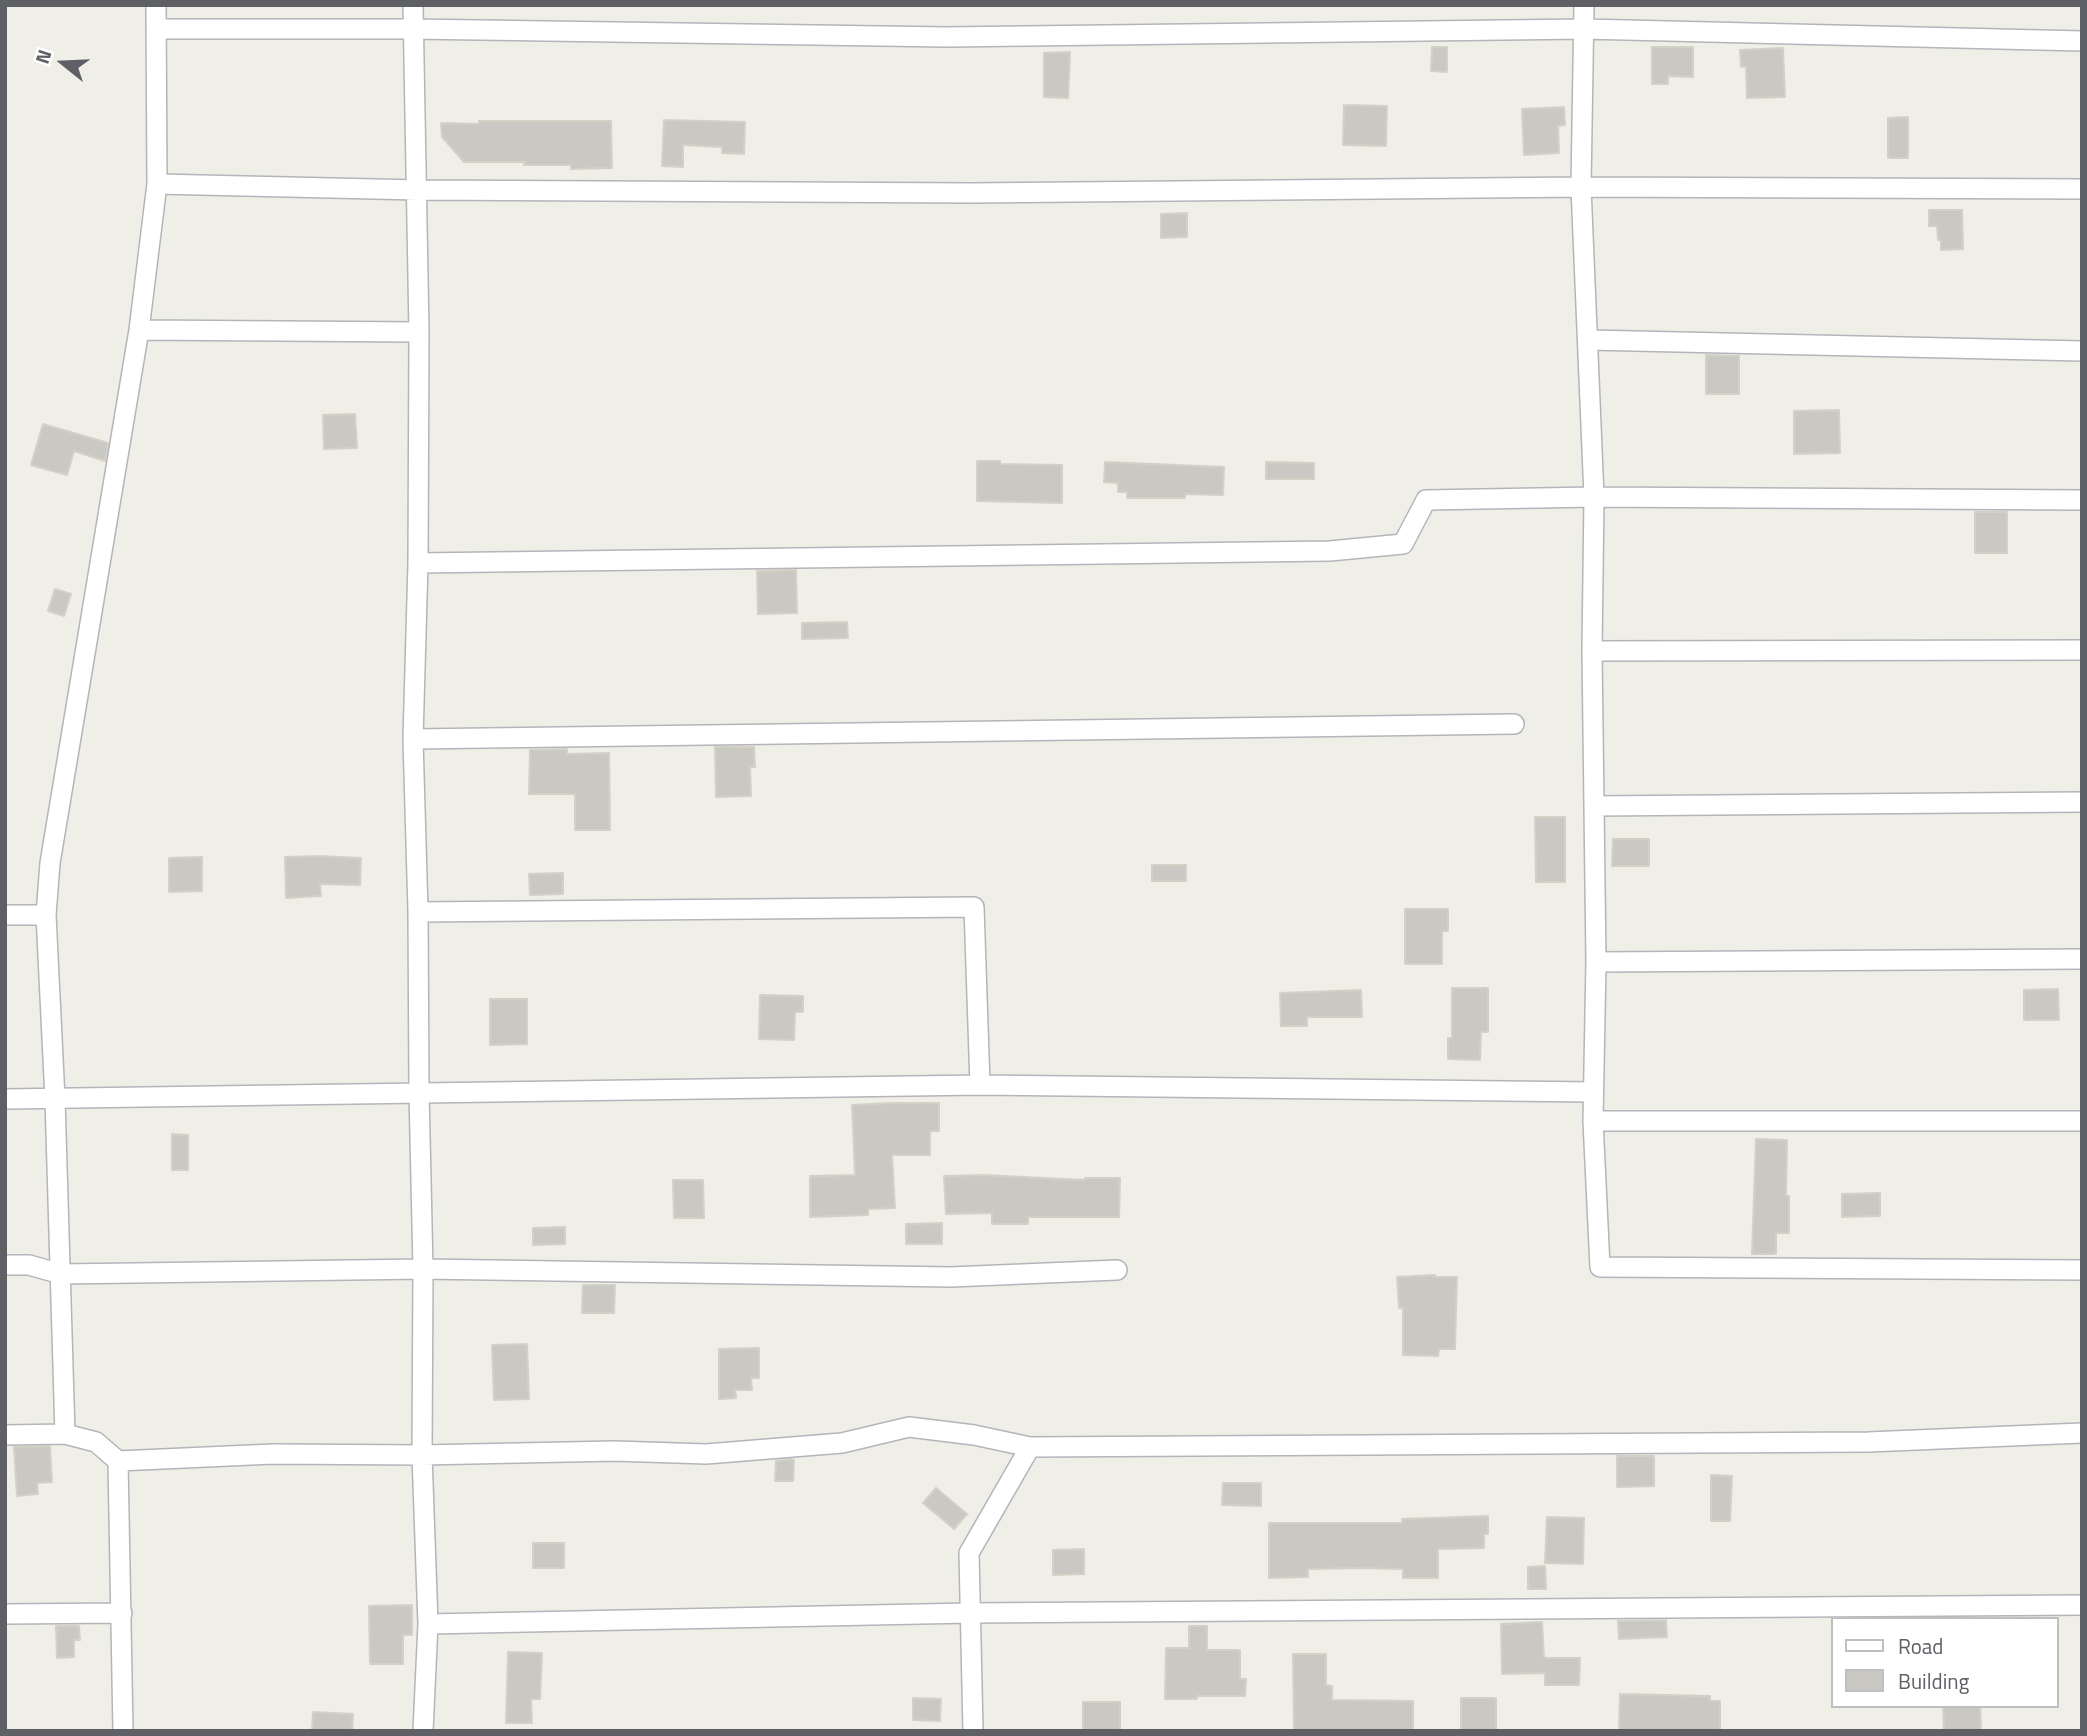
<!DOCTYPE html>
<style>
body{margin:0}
#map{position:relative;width:2087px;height:1736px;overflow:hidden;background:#efeee7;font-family:"Titillium Web",sans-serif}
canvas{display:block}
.frame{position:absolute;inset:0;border:7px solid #5e6065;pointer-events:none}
.legend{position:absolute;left:1831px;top:1617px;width:228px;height:91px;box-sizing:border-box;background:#fff;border:2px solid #bfbfc1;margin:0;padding:9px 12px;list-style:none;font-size:21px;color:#5e6065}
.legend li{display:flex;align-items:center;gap:14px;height:35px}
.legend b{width:35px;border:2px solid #bfbfc1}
.north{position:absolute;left:28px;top:28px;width:70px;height:70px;-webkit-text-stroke:5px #fff;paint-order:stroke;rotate:288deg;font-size:19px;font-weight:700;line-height:28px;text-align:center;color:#5e6065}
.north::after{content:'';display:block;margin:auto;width:24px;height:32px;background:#5e6065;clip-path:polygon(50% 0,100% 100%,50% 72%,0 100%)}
</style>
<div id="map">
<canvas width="2087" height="1736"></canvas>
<div class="frame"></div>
<ul class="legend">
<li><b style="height:9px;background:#fff"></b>Road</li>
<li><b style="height:19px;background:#cac8c3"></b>Building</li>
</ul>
<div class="north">N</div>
</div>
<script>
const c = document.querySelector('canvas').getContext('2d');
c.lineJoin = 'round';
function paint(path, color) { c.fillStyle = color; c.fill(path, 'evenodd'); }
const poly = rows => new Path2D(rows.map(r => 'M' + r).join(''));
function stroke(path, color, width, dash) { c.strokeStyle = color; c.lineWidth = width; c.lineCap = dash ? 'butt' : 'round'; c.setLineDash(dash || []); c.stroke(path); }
const building = poly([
 [1432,47,1447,47,1447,72,1431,71,1432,47],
 [1652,47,1693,47,1693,77,1668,76,1668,84,1652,84,1652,47],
 [1783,48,1785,97,1747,98,1746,66,1741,67,1740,50,1783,48],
 [1070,52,1068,98,1044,97,1044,53,1070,52],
 [1344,105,1387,106,1386,146,1343,145,1344,105],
 [1564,107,1565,125,1558,126,1559,153,1524,155,1522,109,1564,107],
 [1908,117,1908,158,1888,158,1888,118,1908,117],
 [664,120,745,122,744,154,722,153,722,147,683,145,683,167,662,166,664,120],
 [479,121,611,121,612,168,571,169,571,165,524,165,525,162,464,162,442,137,441,123,479,124,479,121],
 [1929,210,1962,210,1963,249,1941,250,1941,240,1938,240,1937,226,1929,226,1929,210],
 [1187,213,1187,237,1161,238,1161,214,1187,213],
 [1706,355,1739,356,1739,394,1706,394,1706,355],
 [1839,410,1840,453,1794,454,1794,411,1839,410],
 [355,414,357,448,324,449,323,415,355,414],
 [43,424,108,443,105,461,74,451,67,475,31,465,43,424],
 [977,461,1000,461,1000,464,1062,465,1062,503,977,501,977,461],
 [1105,462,1224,467,1223,495,1185,494,1185,498,1127,498,1127,492,1118,492,1118,483,1104,482,1105,462],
 [1266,462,1314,463,1314,479,1266,479,1266,462],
 [1975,512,2007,512,2007,553,1975,553,1975,512],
 [796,570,797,613,758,614,757,571,796,570],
 [55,589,71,594,64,616,48,611,55,589],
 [847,622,848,638,802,639,802,623,847,622],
 [715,747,754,747,755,767,750,767,751,796,716,797,715,747],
 [567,749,567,754,609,753,610,830,575,830,575,794,529,794,530,750,567,749],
 [1535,817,1565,817,1565,882,1536,882,1535,817],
 [1613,839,1649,839,1649,866,1612,866,1613,839],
 [319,856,361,858,360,885,320,884,321,896,286,898,285,857,319,856],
 [202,857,202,891,169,892,169,858,202,857],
 [1152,865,1186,865,1186,881,1152,881,1152,865],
 [563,873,563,894,530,895,529,874,563,873],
 [1405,909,1448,909,1448,931,1442,931,1442,964,1405,964,1405,909],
 [1452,988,1488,988,1488,1032,1481,1032,1480,1060,1448,1059,1448,1038,1452,1038,1452,988],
 [2058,989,2059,1020,2024,1020,2024,990,2058,989],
 [1361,990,1362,1017,1307,1017,1307,1026,1281,1026,1280,993,1361,990],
 [760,995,803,996,803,1012,795,1012,794,1040,759,1039,760,995],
 [490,999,527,999,527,1044,490,1045,490,999],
 [892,1103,939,1103,939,1131,930,1131,930,1155,892,1155,895,1208,868,1209,868,1215,810,1217,810,1176,855,1175,852,1105,892,1103],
 [172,1134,188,1135,188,1170,172,1170,172,1134],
 [1756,1139,1787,1140,1786,1196,1789,1196,1789,1233,1776,1233,1776,1254,1752,1254,1756,1139],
 [983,1175,1085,1180,1085,1178,1120,1178,1119,1217,1028,1217,1028,1224,992,1224,992,1213,946,1214,944,1176,983,1175],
 [673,1180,703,1180,704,1218,674,1218,673,1180],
 [1880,1193,1880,1216,1842,1217,1842,1194,1880,1193],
 [942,1223,942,1244,906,1244,906,1224,942,1223],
 [565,1227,565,1244,533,1245,533,1228,565,1227],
 [1435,1275,1435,1277,1457,1277,1455,1349,1439,1349,1438,1356,1403,1355,1403,1308,1399,1308,1397,1277,1435,1275],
 [583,1285,615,1285,614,1313,582,1313,583,1285],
 [527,1344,529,1399,494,1400,492,1345,527,1344],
 [759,1348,759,1378,751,1378,752,1390,735,1390,736,1398,719,1399,719,1349,759,1348],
 [50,1446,52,1482,37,1483,38,1494,17,1496,14,1447,50,1446],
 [1617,1456,1654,1456,1654,1486,1617,1487,1617,1456],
 [791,1459,794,1460,793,1481,775,1481,776,1461,791,1459],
 [1711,1475,1732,1476,1730,1521,1711,1521,1711,1475],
 [1223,1483,1261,1483,1261,1506,1222,1505,1223,1483],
 [936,1488,967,1514,954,1529,923,1503,936,1488],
 [1488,1516,1488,1534,1484,1534,1484,1548,1438,1549,1438,1578,1403,1578,1403,1569,1359,1568,1308,1569,1308,1577,1269,1578,1269,1523,1402,1523,1402,1519,1488,1516],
 [1547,1517,1584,1518,1583,1564,1545,1563,1547,1517],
 [533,1543,564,1543,564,1568,533,1568,533,1543],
 [1084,1549,1084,1574,1053,1575,1053,1550,1084,1549],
 [1545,1566,1546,1589,1528,1589,1528,1567,1545,1566],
 [412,1605,412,1635,403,1635,403,1664,370,1664,369,1606,412,1605],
 [1666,1620,1667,1637,1619,1639,1618,1621,1666,1620],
 [1542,1622,1544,1658,1580,1658,1579,1685,1545,1685,1545,1673,1502,1674,1501,1624,1542,1622],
 [56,1626,79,1626,80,1640,74,1640,74,1657,57,1658,56,1626],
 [1189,1626,1207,1626,1207,1650,1240,1650,1240,1679,1246,1679,1245,1696,1197,1696,1197,1699,1165,1699,1166,1648,1189,1648,1189,1626],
 [508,1652,542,1653,540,1699,531,1699,532,1723,506,1723,508,1652],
 [1293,1654,1326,1654,1326,1685,1332,1686,1332,1700,1413,1701,1413,1731,1294,1731,1293,1654],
 [1620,1694,1710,1696,1710,1701,1720,1701,1720,1730,1619,1731,1620,1694],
 [913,1698,941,1699,940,1721,913,1720,913,1698],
 [1461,1698,1496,1698,1496,1731,1461,1731,1461,1698],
 [1083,1702,1120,1702,1120,1731,1083,1731,1083,1702],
 [1943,1706,1980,1706,1981,1731,1944,1731,1943,1706],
 [313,1712,353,1714,352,1731,312,1731,313,1712]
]);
paint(building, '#cac8c3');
stroke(building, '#d3d1c6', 2);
const minor = poly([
 [413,5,419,332,418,563,413,739,418,912,419,1092,423,1269,422,1455,428,1624,423,1731],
 [1584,5,1581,187,1594,497,1592,651,1596,962,1593,1121,1600,1267,2082,1270],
 [156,29,413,29,947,37,1584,29,2082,41],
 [157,184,418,190,972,193,1581,187,2082,189],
 [139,330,419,332],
 [1589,340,2082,351],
 [418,563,1330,551,1403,544,1426,500,1594,497,2082,500],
 [1592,651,2082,650],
 [413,739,1514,724],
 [1595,806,2082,802],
 [418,912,974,907,980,1085],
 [5,915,46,915],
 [1596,962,2082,959],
 [5,1099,980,1085,1593,1092],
 [1593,1121,2082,1121],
 [5,1265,29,1265,61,1274,423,1269,951,1277,1117,1270],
 [5,1435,65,1434],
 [118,1461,273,1454,422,1455,615,1451,706,1454,842,1443,909,1427,974,1435,1030,1447,1868,1442,2082,1433],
 [5,1614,122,1613],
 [428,1624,970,1613,2082,1605],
 [123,1731,118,1461,96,1442,65,1434,55,1099,46,915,50,863,139,330,157,184,156,5],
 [973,1731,969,1553,1030,1447]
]);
stroke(minor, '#b4b5ba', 22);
stroke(minor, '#fff', 19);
</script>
